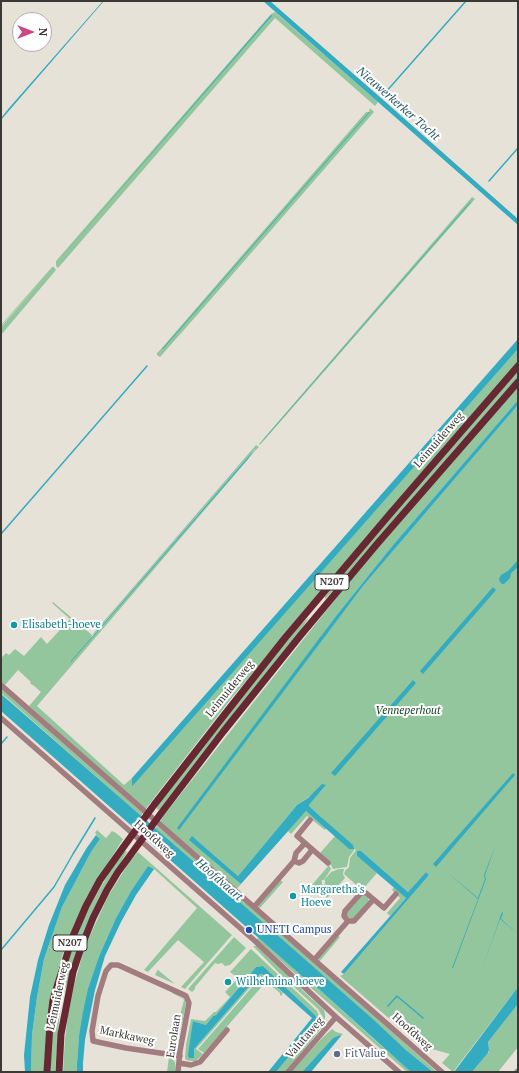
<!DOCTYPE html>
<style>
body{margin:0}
#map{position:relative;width:519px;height:1073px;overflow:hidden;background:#e7e2d8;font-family:"PT Serif",serif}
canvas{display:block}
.frame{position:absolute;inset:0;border:2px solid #3b3935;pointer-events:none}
.north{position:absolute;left:12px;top:12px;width:40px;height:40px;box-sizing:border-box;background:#fff;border:1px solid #b1b0ae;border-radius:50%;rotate:90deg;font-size:11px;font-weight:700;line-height:16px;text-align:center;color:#3b3935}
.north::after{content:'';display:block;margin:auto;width:14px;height:18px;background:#cc4584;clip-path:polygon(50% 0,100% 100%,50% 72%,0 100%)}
</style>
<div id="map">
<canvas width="519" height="1073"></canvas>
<div class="frame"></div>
<div class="north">N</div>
</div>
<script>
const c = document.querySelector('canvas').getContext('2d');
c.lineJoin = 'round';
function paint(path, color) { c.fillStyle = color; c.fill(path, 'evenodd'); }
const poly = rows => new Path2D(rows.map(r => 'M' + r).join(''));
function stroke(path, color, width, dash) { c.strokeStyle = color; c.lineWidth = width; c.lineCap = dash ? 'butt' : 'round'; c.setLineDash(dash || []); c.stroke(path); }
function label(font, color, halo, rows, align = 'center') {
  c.font = font + ' "PT Serif",serif'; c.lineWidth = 4; c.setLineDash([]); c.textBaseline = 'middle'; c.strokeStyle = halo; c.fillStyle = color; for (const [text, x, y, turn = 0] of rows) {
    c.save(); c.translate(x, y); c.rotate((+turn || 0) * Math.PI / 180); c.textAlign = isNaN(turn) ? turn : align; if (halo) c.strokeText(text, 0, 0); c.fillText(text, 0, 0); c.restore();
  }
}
paint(poly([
 [275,12,378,102,375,106,275,18,58,268,56,266,56,261,271,14],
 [370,108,374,112,198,314,160,357,157,355,157,353,161,349,366,112,369,112,254,244,369,112],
 [472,197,475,199,260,445,259,444],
 [52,267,54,267,56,270,1,335,1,327,48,273,1,326,1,325],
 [518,349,518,363,364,540,230,700,157,794,145,810,29,706,41,692,33,685,32,685,30,683,31,682,18,670,5,685,1,682,1,658,6,653,9,655,15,649,24,656,41,637,47,644,70,619,52,603,53,602,92,635,256,445,259,447,256,450,37,706,124,785,132,778,132,785],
 [255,449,255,450,248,459,71,661,91,638,92,635,94,634],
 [518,371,518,378,372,546,338,586,325,599,325,596,369,542],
 [518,385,518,400,393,545,336,616,321,636,323,638,363,586,518,405,518,987,453,1072,442,1063,450,1054,421,1046,340,976,344,974,429,875,426,872,408,892,361,851,357,852,357,856,377,873,362,890,344,874,345,871,349,867,350,858,356,850,355,849,349,857,347,867,333,869,331,865,320,853,335,836,349,849,321,817,309,806,309,805,326,785,297,805,238,876,192,836,241,884,237,889,160,822,164,815,368,558],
 [309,617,300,632,159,810,156,808,178,778,296,629],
 [1,688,143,813,141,816,1,693],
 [306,811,326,828,325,830,307,816,291,834,288,831],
 [157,826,196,858,367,1009,437,1072,433,1072,406,1050,373,1019,155,828],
 [97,830,106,838,112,831,116,833,123,839,86,898,62,956,53,990,44,1072,31,1072,32,1035,37,997,44,959,62,907,91,852,100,839,95,833],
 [124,850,127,852,103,893,62,997,59,1020,55,1072,51,1072,50,1044,55,1007,62,978,73,943,86,913,110,871],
 [138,852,232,935,185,989,181,987,204,962,178,940,148,972,144,970,197,908,154,869,148,866,131,891,116,918,100,954,79,1036,77,1064,77,1072,63,1072,65,1039,68,1015,75,982,84,949,108,896,130,861],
 [329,865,331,869,324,880,322,880,322,884,323,885,322,887,315,889,312,887,311,886],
 [339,869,344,869,343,874,345,878,327,898,324,893,325,879,331,872],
 [280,880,283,882,259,909,258,908,259,904],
 [394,887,406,898,390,916,387,913,400,898,392,890],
 [361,896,365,896,368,898,369,901,355,918,351,919,346,915,347,911],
 [338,936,340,937,319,962,318,961,319,957],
 [234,937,246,948,230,965,225,966,222,963,218,964,215,963,195,987,195,989,192,992,188,989],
 [258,937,303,977,300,978,257,940],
 [253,946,257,946,292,977,302,990,324,1010,325,1015,325,1021,318,1009,281,975],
 [251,949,317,1011,321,1021,325,1023,312,1040,285,1072,276,1072,317,1022,316,1016,263,966,256,967,216,1015,213,1016,206,1025,193,1021,194,1058,194,1049,260,974,262,974,266,978,264,981,260,978,261,976,260,976,196,1049,203,1054,196,1061,190,1061,186,1060,185,1058,186,1045,191,1019,205,1021,214,1012,216,1012,230,997,225,992,238,978,230,972],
 [158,969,158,970,175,984,155,975],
 [260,978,264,982,267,979,283,993,281,996,280,995,280,993,269,984,267,984,266,985,264,984,204,1053,198,1049],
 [312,983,376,1041,412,1072,407,1072,310,987],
 [173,992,182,997,185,1000,186,1004,177,1046,174,1049,176,1031,184,1000,182,998,172,993],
 [518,1004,518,1047,498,1072,472,1072,489,1052,488,1042],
 [332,1029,336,1032,343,1034,341,1036,340,1035,333,1038,302,1072,291,1072,319,1041],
 [169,1057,172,1059,175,1062,176,1072,167,1072]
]), '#93c69d');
paint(poly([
 [103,1,104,1,1,120,1,118,9,108],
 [263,1,270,1,381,98,518,219,518,225],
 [271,15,272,16,269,19,59,260],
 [369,112,370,112,163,349,162,349],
 [471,201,471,202,266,437,261,442],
 [518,339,518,349,136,782,132,786,132,778],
 [518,400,518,405,363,586,179,830,177,828,336,616,393,545],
 [255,449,248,459,71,662,71,661],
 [518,560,518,567,511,573,510,578,504,584,502,584,500,582,499,579,501,575,508,571],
 [493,587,496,590,423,674,420,671],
 [413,680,416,683,335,776,331,773],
 [1,694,193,861,373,1019,406,1050,433,1072,411,1072,312,983,303,977,1,711],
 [513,773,515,775,436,867,433,864],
 [322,784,326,785,309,805,309,806,321,817,353,845,354,849,349,849,306,811,241,884,189,840,192,836,238,876,297,805,308,798],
 [96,835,100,839,91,852,62,907,44,959,37,997,32,1035,31,1072,25,1072,24,1055,30,997,38,960,49,925,65,885,86,849],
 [496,844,485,875,486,879,453,968,452,968,478,899,446,871,478,898,485,879,484,875],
 [357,851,361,851,408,892,426,872,429,875,344,974,341,972,406,898,357,856],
 [148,866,154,869,136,895,121,922,105,956,95,990,85,1040,83,1063,83,1072,77,1072,77,1064,79,1036,83,1012,88,989,100,954,116,918,131,891],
 [502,912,503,913,501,919,518,934,500,919,482,969],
 [263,966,316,1016,317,1022,311,1030,276,1072,268,1072,312,1018,262,974,260,974,194,1049,194,1058,189,1058,188,1055,193,1021,206,1025,213,1016,216,1015,256,967],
 [518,987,518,1004,488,1042,489,1050,488,1053,472,1072,462,1072,461,1071,460,1072,454,1072],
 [340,1035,341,1036,311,1072,302,1072,333,1038]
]), '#33abc1');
stroke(poly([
 [385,93,466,1],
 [489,181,518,148],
 [1,534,147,366],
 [1,744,7,737],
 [1,950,54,887,73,854,95,818],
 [388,1006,397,996,423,1018],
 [401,1024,415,1037]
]), '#33abc1', 1.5);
stroke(poly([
 [1,685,442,1072],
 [1,718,255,941,336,1017,399,1072],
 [310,820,297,836,328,863],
 [294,861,296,853,305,843],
 [254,907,294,861,299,863,303,861,312,850],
 [348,921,344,916,345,911,361,893,366,893,384,908,396,894],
 [314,960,348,921,354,921,373,900],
 [179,1063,191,1065,200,1062,227,1030],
 [178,1072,180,1051,189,1003,186,996,182,994,118,965,111,965,106,971,98,996,92,1031,93,1041,126,1048,180,1056],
 [288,1072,336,1017],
 [517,1072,518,1071]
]), '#a37c7f', 5.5);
stroke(poly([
 [47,1072,50,1024,53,1000,59,980,73,936,86,906,100,880,122,849,154,805,225,714,285,638,389,515,518,366],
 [59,1072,61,1034,73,972,81,948,93,918,107,890,118,872,162,812,223,732,300,636,377,544,518,382]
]), '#672831', 7);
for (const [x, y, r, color] of [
 [14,625,4,"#0f9aa8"],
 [293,896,4,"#0f9aa8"],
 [249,930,4,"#1a4fb4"],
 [228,982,4,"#0f9aa8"],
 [337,1054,4,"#5c6f8a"]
]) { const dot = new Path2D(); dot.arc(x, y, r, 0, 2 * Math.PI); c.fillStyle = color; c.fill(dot); stroke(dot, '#fff', 1.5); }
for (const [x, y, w] of [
 [332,582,34],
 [70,943,34]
]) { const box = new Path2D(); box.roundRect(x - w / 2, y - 8, w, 16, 3); c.fillStyle = '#fff'; c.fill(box); stroke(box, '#3b3935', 1); }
label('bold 10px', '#3b3935', null, [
 ["N207",332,582],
 ["N207",70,943]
]);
label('11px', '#3b3935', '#fff', [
 ["Leimuiderweg",439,440,-49],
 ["Leimuiderweg",230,689,-51],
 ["Hoofdweg",154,839,42],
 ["Leimuiderweg",58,996,-78],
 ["Hoofdweg",412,1032,42],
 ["Markkaweg",127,1036,12],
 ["Eurolaan",174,1036,-81],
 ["Valutaweg",305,1038,-49]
]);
label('11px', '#0d838f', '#fff', [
 ["Elisabeth-hoeve",22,625],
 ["Margaretha's",301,890],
 ["Hoeve",301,903],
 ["Wilhelmina hoeve",236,982]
], 'left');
label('italic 11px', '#124622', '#fff', [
 ["Venneperhout",408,711]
]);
label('11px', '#164399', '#fff', [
 ["UNETI Campus",257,930]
], 'left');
label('11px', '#4e5e75', '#fff', [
 ["FitValue",345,1054]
], 'left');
label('italic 12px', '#295a64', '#fff', [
 ["Nieuwerkerker Tocht",398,104,41],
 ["Hoofdvaart",219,880,41]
]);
</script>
